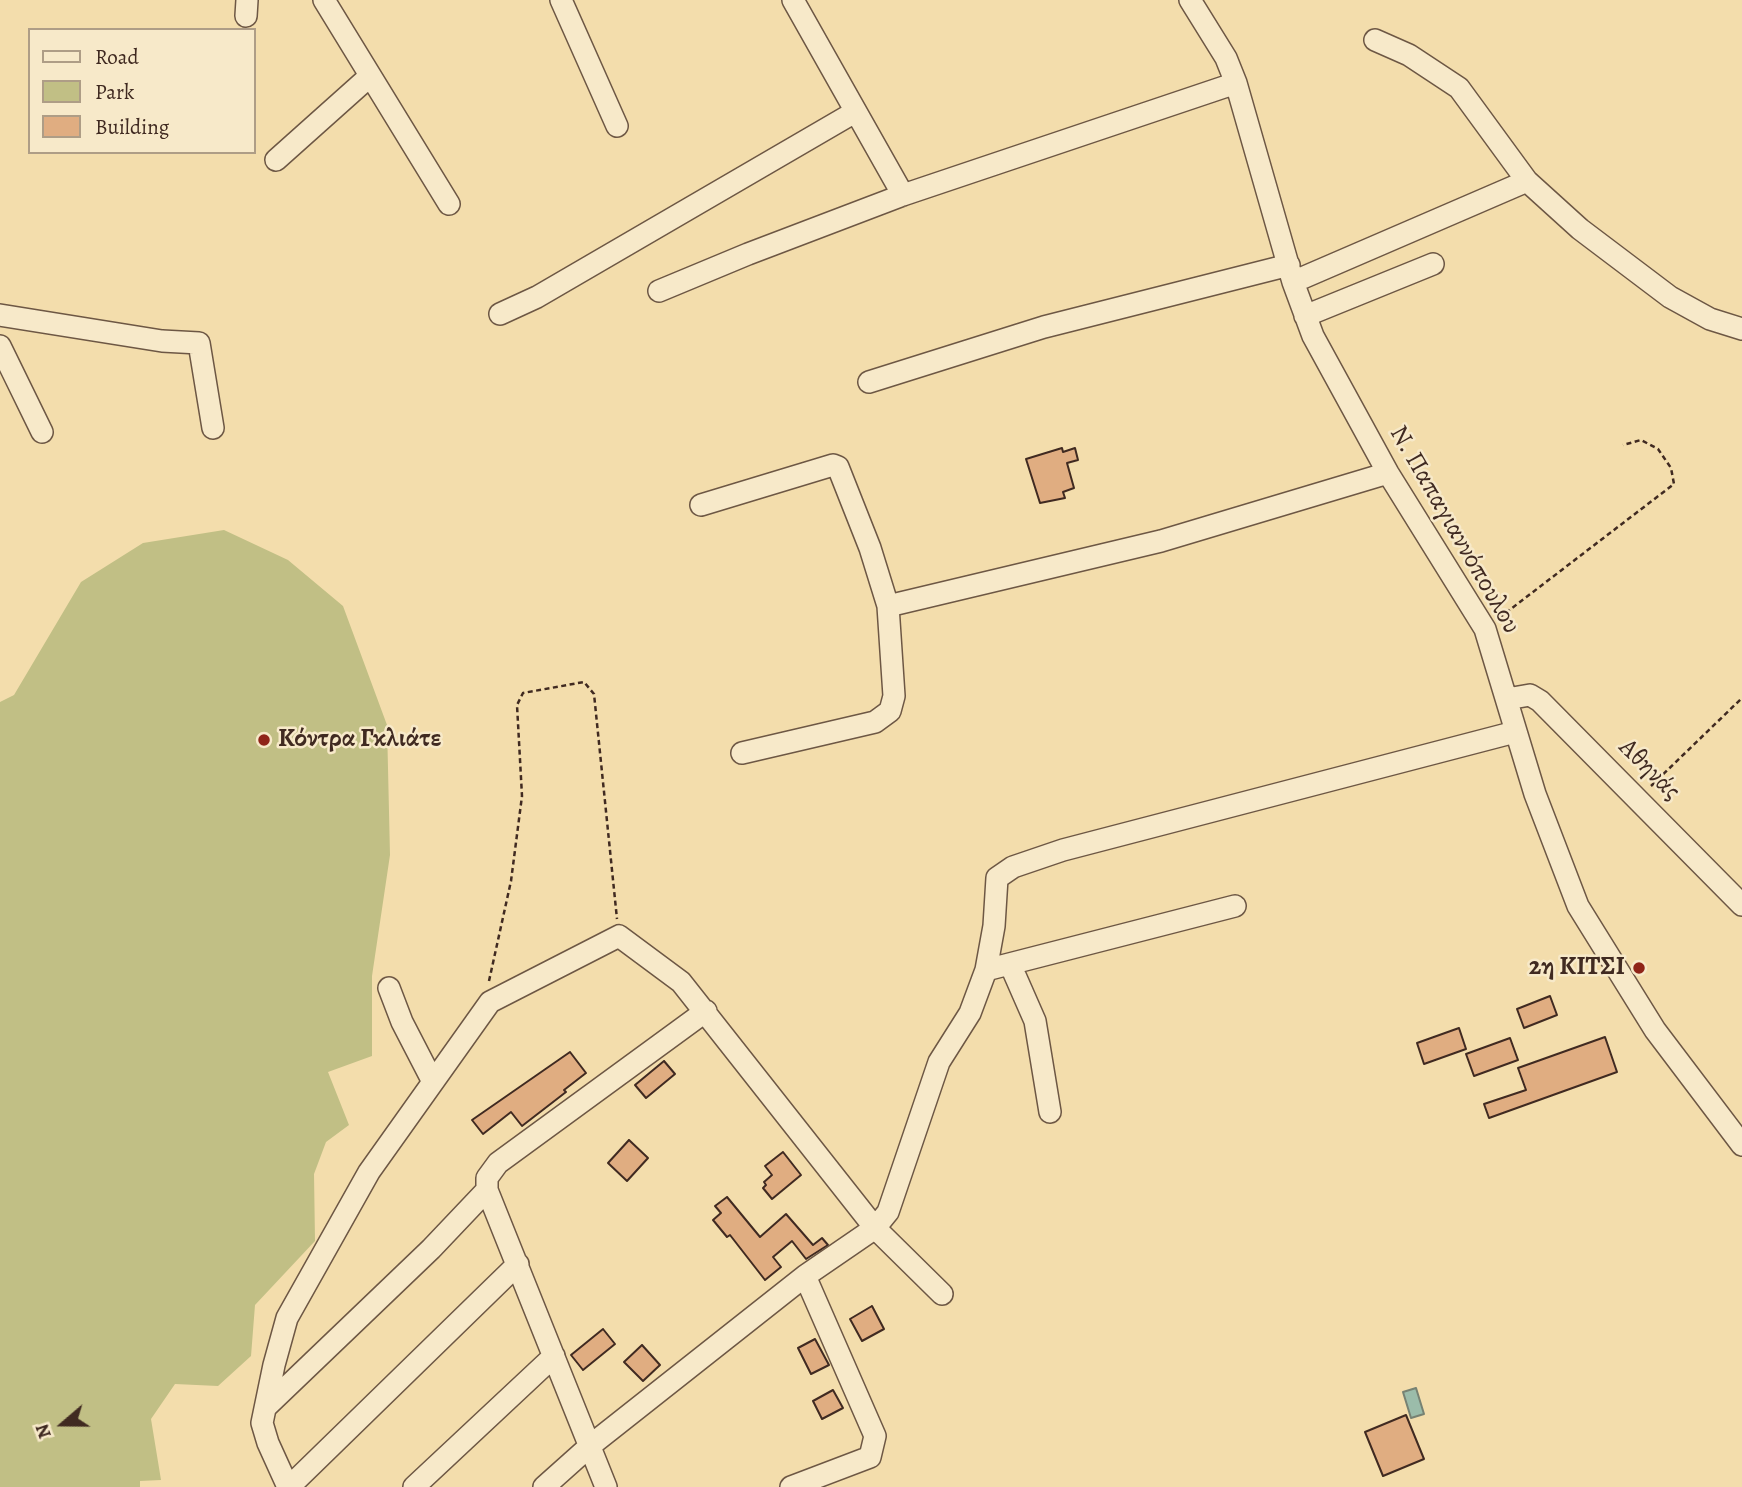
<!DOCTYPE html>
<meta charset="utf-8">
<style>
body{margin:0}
#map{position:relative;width:1742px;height:1487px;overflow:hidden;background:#f3ddac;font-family:Alegreya,serif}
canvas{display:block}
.legend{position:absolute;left:28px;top:28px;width:228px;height:126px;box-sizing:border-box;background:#f7e9c9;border:2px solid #ae9d86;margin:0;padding:9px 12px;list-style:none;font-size:21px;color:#402a21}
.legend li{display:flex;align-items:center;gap:14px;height:35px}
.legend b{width:35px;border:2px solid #ae9d86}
.north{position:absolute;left:28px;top:1389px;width:70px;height:70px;-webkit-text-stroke:5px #f7e9c9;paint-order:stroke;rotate:250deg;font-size:19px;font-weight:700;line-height:28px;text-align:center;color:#402a21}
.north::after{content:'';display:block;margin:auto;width:24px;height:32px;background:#402a21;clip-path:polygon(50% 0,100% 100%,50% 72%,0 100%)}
</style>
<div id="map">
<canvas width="1742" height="1487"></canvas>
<ul class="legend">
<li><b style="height:9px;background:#f7e9c9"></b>Road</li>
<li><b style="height:19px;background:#c1bf85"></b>Park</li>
<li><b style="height:19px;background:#e0ad81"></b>Building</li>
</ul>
<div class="north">N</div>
</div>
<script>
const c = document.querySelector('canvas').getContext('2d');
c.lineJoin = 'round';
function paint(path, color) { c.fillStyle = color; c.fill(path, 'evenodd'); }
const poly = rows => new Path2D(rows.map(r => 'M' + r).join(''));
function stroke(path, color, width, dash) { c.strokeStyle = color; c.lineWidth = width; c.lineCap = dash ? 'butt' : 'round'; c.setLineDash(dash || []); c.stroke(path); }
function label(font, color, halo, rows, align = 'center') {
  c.font = font + ' Alegreya,serif'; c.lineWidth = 5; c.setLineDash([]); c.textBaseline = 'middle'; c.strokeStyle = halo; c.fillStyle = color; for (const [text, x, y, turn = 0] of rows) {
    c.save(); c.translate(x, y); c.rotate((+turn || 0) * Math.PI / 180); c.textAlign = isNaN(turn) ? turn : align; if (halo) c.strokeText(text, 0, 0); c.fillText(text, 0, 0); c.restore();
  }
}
paint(poly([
 [224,530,288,560,343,606,387,725,390,855,372,976,372,1056,328,1072,349,1125,326,1142,314,1174,315,1241,255,1305,251,1356,218,1386,175,1384,151,1419,161,1480,140,1481,140,1487,0,1487,0,702,14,695,81,582,143,543]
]), '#c1bf85');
const water = poly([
 [1416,1388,1424,1414,1411,1418,1403,1392,1416,1388]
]);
paint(water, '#9bbcaa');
stroke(water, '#778273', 2);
const building = poly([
 [1062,448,1063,452,1075,448,1078,460,1067,463,1074,488,1063,492,1065,498,1040,503,1026,459,1062,448],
 [1550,996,1557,1015,1524,1028,1517,1009,1550,996],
 [1459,1028,1466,1049,1424,1064,1417,1043,1459,1028],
 [1605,1037,1617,1072,1489,1118,1484,1104,1526,1090,1518,1068,1605,1037],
 [1510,1038,1518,1060,1474,1076,1466,1054,1510,1038],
 [570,1052,586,1073,564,1090,566,1092,522,1126,511,1112,483,1134,472,1120,570,1052],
 [664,1061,675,1074,646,1098,635,1085,664,1061],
 [629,1140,648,1158,627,1181,608,1163,629,1140],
 [783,1152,801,1175,772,1199,763,1188,766,1185,764,1182,772,1175,765,1166,783,1152],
 [727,1197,760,1237,786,1214,813,1245,822,1238,828,1245,806,1259,792,1241,773,1257,781,1267,765,1280,730,1235,727,1237,713,1220,721,1213,715,1206,727,1197],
 [872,1306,884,1329,862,1341,850,1319,872,1306],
 [603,1329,615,1344,583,1370,571,1355,603,1329],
 [815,1339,829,1365,811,1374,798,1348,815,1339],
 [642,1345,660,1365,643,1381,624,1362,642,1345],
 [833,1390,843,1408,822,1419,813,1401,833,1390],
 [1406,1415,1424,1459,1383,1476,1365,1432,1406,1415]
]);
paint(building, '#e0ad81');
stroke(building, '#402a21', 2);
const minor = poly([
 [324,0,449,204],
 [561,0,617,126],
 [793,0,903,195],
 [1190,0,1226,58,1236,83,1293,282,1313,336,1388,473,1485,629,1535,794,1578,906,1655,1030,1742,1145],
 [246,16,247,0],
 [1375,40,1409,55,1459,88,1527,181,1580,229,1670,297,1710,319,1742,329],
 [276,160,370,76],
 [1293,282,1527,181],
 [659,291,748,254,903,195,1236,83],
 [500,314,537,297,855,112],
 [0,315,162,341,199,343,213,428],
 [1305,316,1433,264],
 [0,346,42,432],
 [869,382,1044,327,1289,265],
 [701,505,833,465,838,467,870,548,888,606,894,696,890,711,875,722,742,753],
 [888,606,1161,541,1388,473],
 [1507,699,1530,695,1540,701,1742,905],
 [1010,964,1035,1021,1050,1112],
 [986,970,1235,906],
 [389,988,402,1022,432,1080],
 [267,1406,431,1249,487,1190],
 [288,1487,268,1443,262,1423,274,1365,287,1318,369,1172,490,1002,619,936,681,982,875,1228,942,1294],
 [289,1487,518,1264],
 [414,1487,554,1356],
 [544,1487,591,1445,805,1276,875,1228,888,1212,939,1062,970,1013,986,970,994,926,997,878,1013,867,1063,850,1515,732],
 [606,1487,487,1190,487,1178,498,1163,706,1011],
 [791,1487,870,1457,875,1436,805,1276]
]);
stroke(minor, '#6d5744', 24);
stroke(poly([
 [1499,618,1674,484,1671,468,1658,449,1641,440,1623,445],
 [1651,786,1742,698],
 [489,981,511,881,522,796,517,705,523,693,584,682,594,694,617,919]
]), '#402a21', 2.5, [5, 3.5]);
stroke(minor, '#f7e9c9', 21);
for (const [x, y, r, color] of [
 [264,740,7,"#8f2418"],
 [1639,968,7,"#8f2418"]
]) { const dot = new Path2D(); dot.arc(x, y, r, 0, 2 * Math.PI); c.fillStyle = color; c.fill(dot); stroke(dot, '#f7e9c9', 2.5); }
label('26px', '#402a21', '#f7e9c9', [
 ["Ν. Παπαγιαννόπουλου",1454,530,60],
 ["Αθηνάς",1649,770,45]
]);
label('bold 26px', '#402a21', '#f7e9c9', [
 ["Κόντρα Γκλιάτε",278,740],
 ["2η ΚΙΤΣΙ",1625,968,"right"]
], 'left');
</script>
